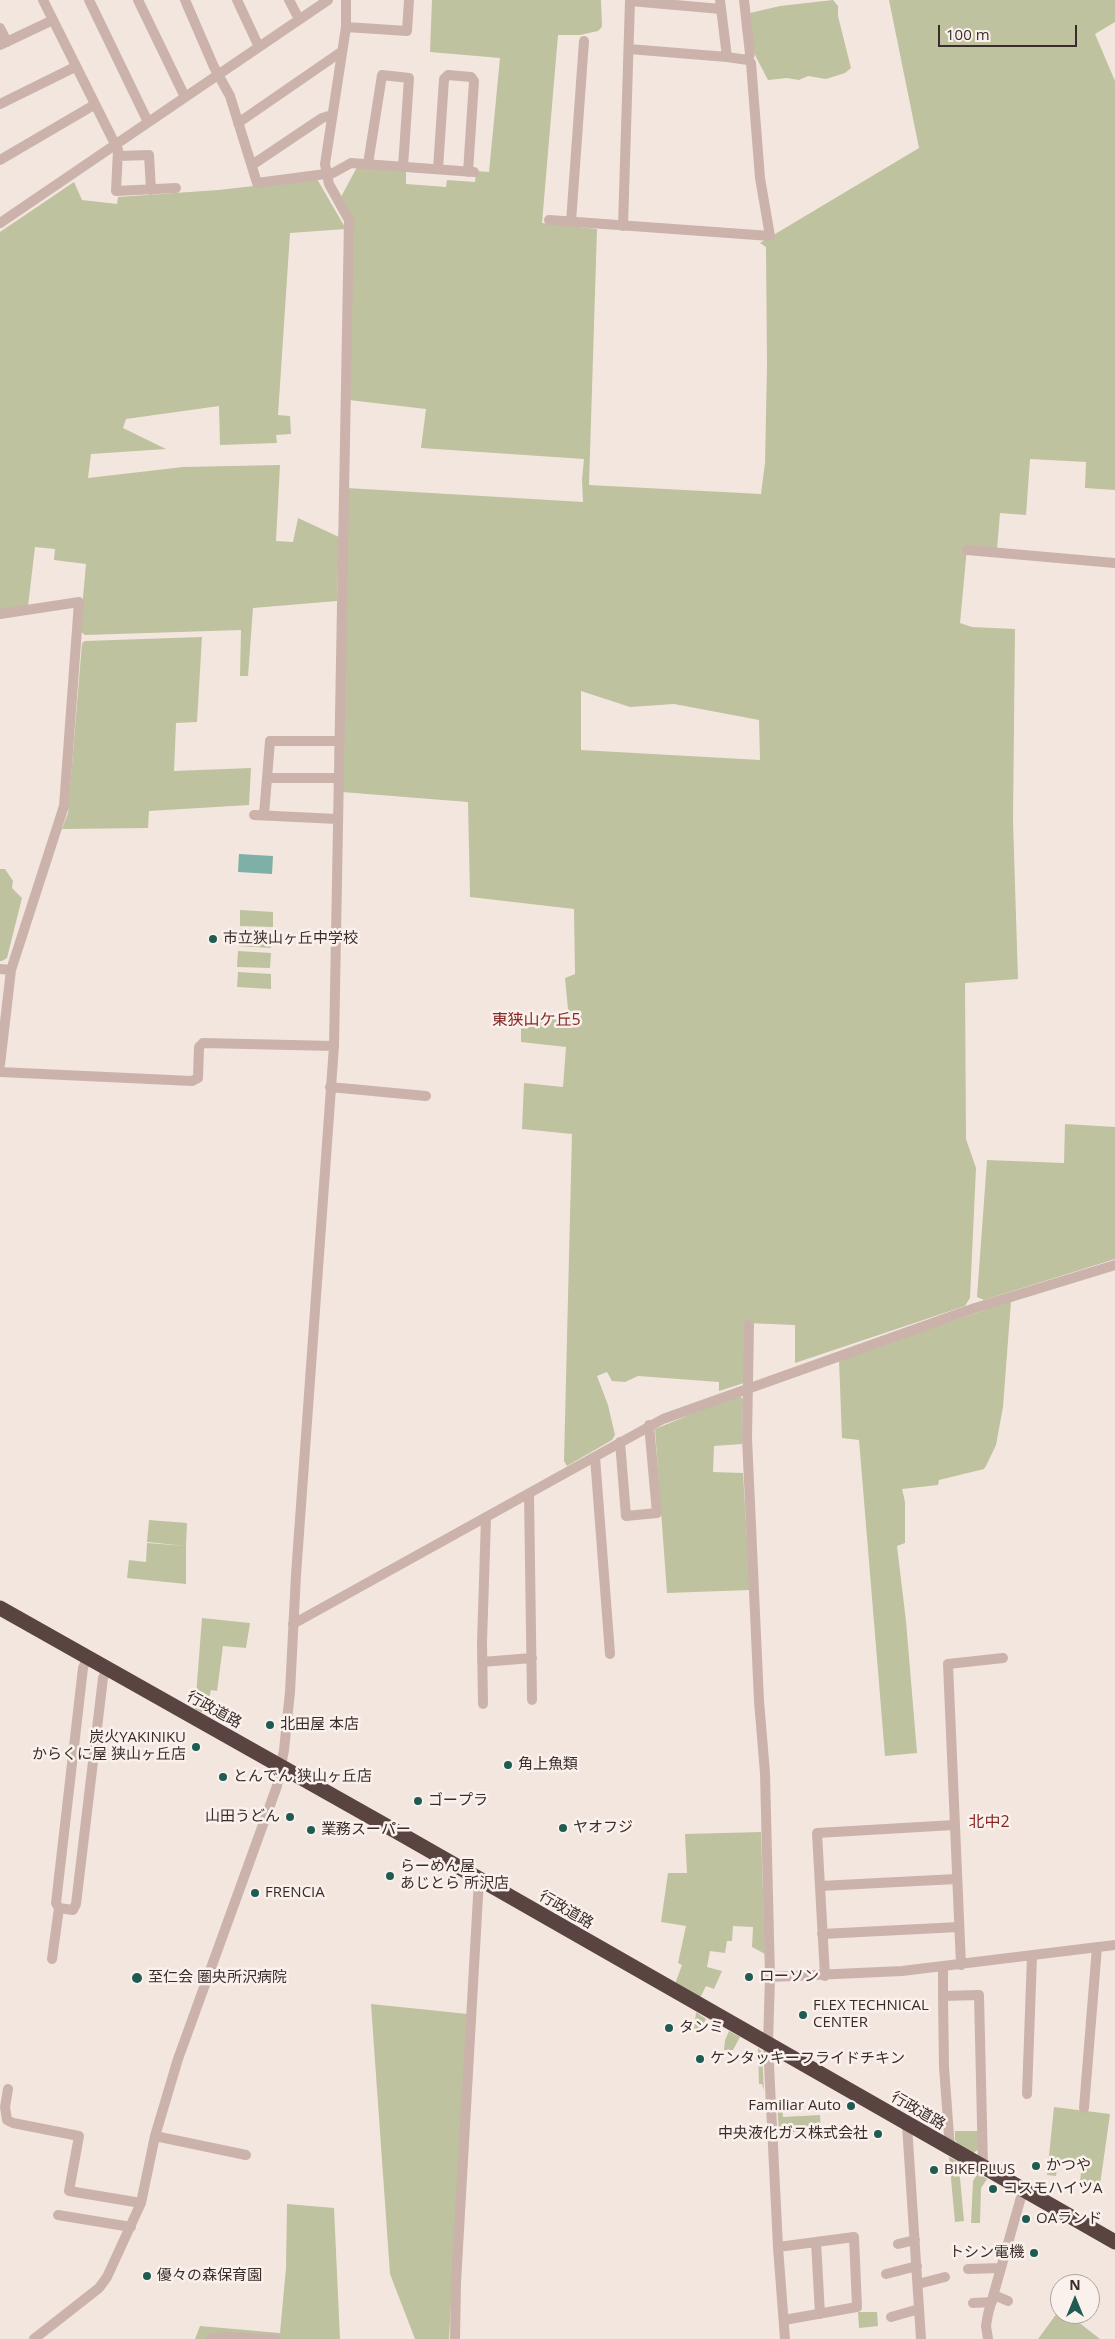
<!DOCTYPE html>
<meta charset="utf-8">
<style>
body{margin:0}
#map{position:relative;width:1115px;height:2339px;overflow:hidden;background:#f3e6df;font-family:"Open Sans",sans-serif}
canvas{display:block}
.north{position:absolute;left:1050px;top:2274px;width:50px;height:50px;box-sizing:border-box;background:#faf1ec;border:1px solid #ada29e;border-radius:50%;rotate:0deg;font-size:14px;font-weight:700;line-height:20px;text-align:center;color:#392c2a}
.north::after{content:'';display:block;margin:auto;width:18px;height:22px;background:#1f5b53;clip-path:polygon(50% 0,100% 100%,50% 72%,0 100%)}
.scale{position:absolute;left:938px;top:25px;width:139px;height:22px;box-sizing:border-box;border:2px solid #392c2a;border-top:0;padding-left:6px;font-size:15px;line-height:18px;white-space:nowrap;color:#392c2a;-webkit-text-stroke:4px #faf1ec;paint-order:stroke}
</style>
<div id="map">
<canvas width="1115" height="2339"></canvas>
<div class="north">N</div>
<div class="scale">100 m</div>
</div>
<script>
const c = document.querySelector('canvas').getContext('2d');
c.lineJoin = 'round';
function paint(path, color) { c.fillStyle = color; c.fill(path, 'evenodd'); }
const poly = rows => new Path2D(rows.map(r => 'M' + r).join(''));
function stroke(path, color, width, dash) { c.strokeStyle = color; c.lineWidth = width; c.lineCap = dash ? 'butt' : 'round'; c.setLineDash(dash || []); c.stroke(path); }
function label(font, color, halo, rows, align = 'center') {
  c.font = font + ' "Open Sans","Noto Sans JP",sans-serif'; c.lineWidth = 5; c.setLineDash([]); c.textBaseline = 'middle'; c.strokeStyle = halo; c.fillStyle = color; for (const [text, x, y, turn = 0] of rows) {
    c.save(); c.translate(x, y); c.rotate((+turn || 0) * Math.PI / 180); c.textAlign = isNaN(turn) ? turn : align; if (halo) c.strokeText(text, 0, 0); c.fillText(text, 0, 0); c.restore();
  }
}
paint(poly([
 [432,0,601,0,602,27,598,31,580,35,558,35,542,223,597,229,589,485,761,494,765,463,767,365,766,247,760,243,919,148,889,0,1115,0,1115,22,1095,34,1115,81,1115,490,1085,488,1086,462,1030,459,1026,515,1000,513,997,550,967,548,960,623,972,627,1015,629,1013,821,1018,979,965,983,966,1139,976,1168,970,1298,965,1306,795,1363,795,1325,747,1323,744,1383,719,1391,719,1382,638,1376,625,1382,612,1381,607,1372,597,1376,608,1405,615,1435,612,1440,567,1466,564,1461,572,1134,522,1129,524,1083,563,1087,566,1047,521,1042,521,1018,569,1020,565,978,575,974,574,909,470,897,468,802,342,792,347,488,583,502,582,480,584,459,421,448,426,409,349,400,352,227,341,197,357,167,406,171,406,184,446,187,447,180,475,182,476,171,489,172,500,58,430,52],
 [581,691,630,707,674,704,759,720,760,760,581,750],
 [833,0,838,6,838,16,851,68,845,73,826,79,808,76,799,80,787,78,768,80,756,57,751,38,750,13,780,6],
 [317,179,346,229,290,233,278,415,290,416,291,434,276,435,277,443,220,445,219,406,126,419,123,428,166,449,91,454,88,478,183,467,280,465,276,541,293,542,298,518,339,537,337,601,253,608,248,676,240,676,241,630,85,635,80,631,86,564,54,560,55,549,35,547,28,606,0,610,0,232,74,182,82,200,117,204,118,197,218,190],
 [202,637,197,722,176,723,174,771,251,768,249,805,149,811,148,828,62,829,68,813,82,643,85,641],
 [0,869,5,869,13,881,12,888,22,898,7,958,2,961,0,961],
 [240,910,273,912,273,927,240,926],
 [239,931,272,932,271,948,238,946],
 [238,951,271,953,270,968,237,967],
 [238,972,271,974,271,989,237,987],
 [1065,1124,1115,1127,1115,1259,984,1300,977,1297,987,1160,1064,1163],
 [1011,1301,1003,1407,996,1445,986,1466,984,1469,939,1480,938,1485,902,1489,905,1502,905,1543,897,1546,906,1621,917,1753,885,1756,859,1440,842,1438,839,1360],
 [738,1395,743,1399,742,1444,714,1446,713,1472,743,1473,750,1590,667,1593,655,1429],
 [149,1520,187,1523,186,1546,147,1542],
 [147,1543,186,1546,186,1584,127,1578,129,1560,146,1562],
 [202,1618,250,1623,246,1648,223,1646,217,1691,211,1690,205,1714,195,1709],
 [761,1832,765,1954,752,1947,753,1927,733,1926,732,1941,727,1941,725,1953,710,1951,707,1967,722,1971,714,1989,706,1986,700,1998,675,1984,682,1965,678,1963,686,1926,661,1922,668,1873,687,1873,685,1834],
 [371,2004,468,2014,449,2339,415,2339,390,2274],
 [696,2012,706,2019,700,2030,694,2030],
 [729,2031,740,2037,733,2050,724,2050,725,2040],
 [758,2048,762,2052,764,2090,762,2084,759,2084],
 [777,2100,781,2100,783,2117,820,2115,821,2130,779,2133],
 [1054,2107,1110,2114,1100,2185,1080,2181,1082,2165,1058,2161,1056,2176,1047,2175],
 [955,2131,979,2131,978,2150,973,2153,960,2147,955,2140],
 [949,2157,961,2163,959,2167,964,2221,955,2222],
 [978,2173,987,2179,981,2188,980,2223,971,2223,973,2181],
 [287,2204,334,2208,340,2339,195,2339,200,2326,280,2333,286,2268],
 [1060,2309,1060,2314,1068,2314,1100,2339,1038,2339],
 [858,2312,877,2312,878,2326,859,2328]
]), '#bec29f');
paint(poly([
 [239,854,273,856,272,874,238,872]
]), '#7eb0a8');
stroke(poly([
 [43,0,118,150,116,191,176,188],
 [89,0,148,122],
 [138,0,185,97],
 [185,0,214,67,230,96,257,183,333,173,351,163,474,172],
 [237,0,259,47],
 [289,0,299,19],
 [720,0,727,57],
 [744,0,750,54,748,60],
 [630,1,721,9],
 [346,27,407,31,409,0],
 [0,28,7,42],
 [0,45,53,20],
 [0,104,75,67],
 [238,123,341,52],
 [118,156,149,155,151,190],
 [0,160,94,105],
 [368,164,382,75,409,78,403,167],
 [252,165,322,118,332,115],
 [438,169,444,79,448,75,471,77,474,81,468,172],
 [549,220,770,236,760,178,751,63,748,60,727,57,629,49],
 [571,222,584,41],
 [0,223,328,0],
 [623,226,630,0],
 [967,550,1115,563],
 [0,614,79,602,64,806,11,970,0,1065],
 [267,778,337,778],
 [254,815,337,819],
 [264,815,270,741,338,741],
 [0,969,11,970],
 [0,1072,192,1081,198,1078,199,1047,203,1043,334,1046],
 [330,1087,426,1096],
 [749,1325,747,1438,759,1701,765,1773,770,1977,768,2045,778,2247,785,2339],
 [620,1442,626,1516,657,1513,649,1425],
 [595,1457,610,1654],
 [529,1494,532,1700],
 [293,1624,663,1419,975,1308,1115,1265],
 [482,1662,532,1658],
 [483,1704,482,1643,486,1518],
 [820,1886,956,1879],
 [59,1908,73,1910,76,1904,103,1678,107,1670],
 [822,1934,959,1927],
 [52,1959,59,1908,56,1903,83,1668,87,1658],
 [961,1965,948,1664,1003,1658],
 [943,1967,943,1996],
 [825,1976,817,1833,954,1825],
 [770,1977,902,1971,1115,1945],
 [8,2089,5,2107,7,2120,13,2123,79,2136,69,2191,141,2203],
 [1027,2094,1032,1956],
 [1084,2108,1097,1947],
 [907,2125,921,2339],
 [155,2136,246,2155],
 [950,2149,944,2067,943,1996,979,1995,983,2167],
 [58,2215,131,2227],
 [816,2242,820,2314],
 [898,2244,915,2240],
 [778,2247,854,2237,857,2307,784,2320],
 [968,2269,1001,2268],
 [886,2274,917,2266],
 [918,2284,945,2277],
 [994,2295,1008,2301],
 [973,2303,992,2302],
 [891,2317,919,2309],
 [34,2339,99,2288,107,2277,141,2203,155,2136,178,2059,277,1786,284,1750,290,1692,296,1575,334,1046,349,220,329,184,325,164,346,27,346,0],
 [211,2339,225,2337,274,2339],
 [455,2339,456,2283,479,1879],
 [988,2339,986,2326,988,2314,1023,2190]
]), '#cbb3ab', 10);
stroke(poly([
 [0,1608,399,1833,1115,2242]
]), '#5a4441', 15);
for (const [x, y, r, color] of [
 [213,939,5,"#1f5b53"],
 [270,1725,5,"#1f5b53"],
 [196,1747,5,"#1f5b53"],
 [508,1765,5,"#1f5b53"],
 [223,1777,5,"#1f5b53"],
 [418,1801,5,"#1f5b53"],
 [290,1817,5,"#1f5b53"],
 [563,1828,5,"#1f5b53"],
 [311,1830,5,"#1f5b53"],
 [390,1876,5,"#1f5b53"],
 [255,1893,5,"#1f5b53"],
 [749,1977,5,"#1f5b53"],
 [137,1978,6,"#1f5b53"],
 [803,2015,5,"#1f5b53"],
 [669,2028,5,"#1f5b53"],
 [700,2059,5,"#1f5b53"],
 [851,2106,5,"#1f5b53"],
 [878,2134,5,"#1f5b53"],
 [1036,2166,5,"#1f5b53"],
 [934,2170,5,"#1f5b53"],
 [993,2189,5,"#1f5b53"],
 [1026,2219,5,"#1f5b53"],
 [1034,2253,5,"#1f5b53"],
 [147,2276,5,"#1f5b53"]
]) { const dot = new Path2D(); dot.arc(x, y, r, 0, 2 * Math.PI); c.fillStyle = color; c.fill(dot); stroke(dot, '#faf1ec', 2); }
label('15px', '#392c2a', '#faf1ec', [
 ["市立狭山ヶ丘中学校",223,939],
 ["北田屋 本店",280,1725],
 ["炭火YAKINIKU",186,1738,"right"],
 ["からくに屋 狭山ヶ丘店",186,1755,"right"],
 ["角上魚類",518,1765],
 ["とんでん 狭山ヶ丘店",233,1777],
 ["ゴープラ",428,1801],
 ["山田うどん",280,1817,"right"],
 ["ヤオフジ",573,1828],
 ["業務スーパー",321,1830],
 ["らーめん屋",400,1867],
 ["あじとら 所沢店",400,1884],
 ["FRENCIA",265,1893],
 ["ローソン",759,1977],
 ["至仁会 圏央所沢病院",148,1978],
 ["FLEX TECHNICAL",813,2006],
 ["CENTER",813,2023],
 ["タンミ",679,2028],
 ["ケンタッキーフライドチキン",710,2059],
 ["Familiar Auto",841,2106,"right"],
 ["中央液化ガス株式会社",868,2134,"right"],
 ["かつや",1046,2166],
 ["BIKE PLUS",944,2170],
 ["コスモハイツA",1003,2189],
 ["OAランド",1036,2219],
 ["トシン電機",1024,2253,"right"],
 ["優々の森保育園",157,2276]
], 'left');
label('15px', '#392c2a', '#faf1ec', [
 ["行政道路",214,1710,29],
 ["行政道路",566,1910,30],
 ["行政道路",918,2111,30]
]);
label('16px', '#882723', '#faf1ec', [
 ["東狭山ケ丘5",536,1020],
 ["北中2",989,1822]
]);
</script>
